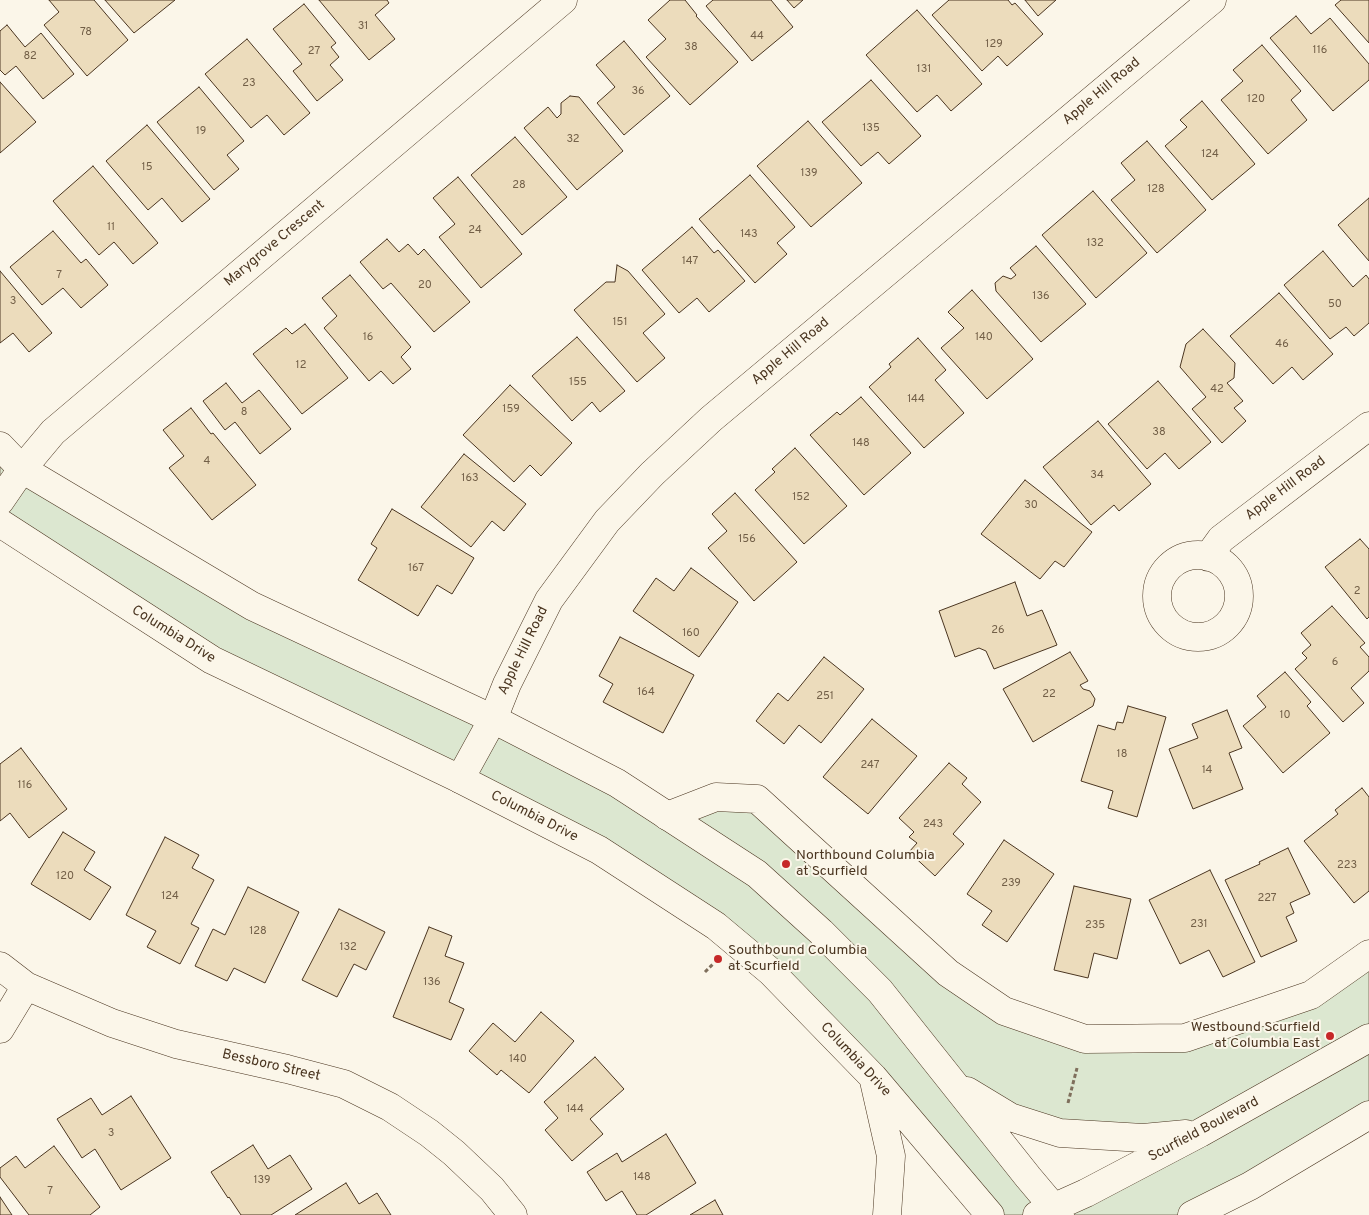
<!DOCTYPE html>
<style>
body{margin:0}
canvas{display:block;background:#fbf6e9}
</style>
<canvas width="1369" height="1215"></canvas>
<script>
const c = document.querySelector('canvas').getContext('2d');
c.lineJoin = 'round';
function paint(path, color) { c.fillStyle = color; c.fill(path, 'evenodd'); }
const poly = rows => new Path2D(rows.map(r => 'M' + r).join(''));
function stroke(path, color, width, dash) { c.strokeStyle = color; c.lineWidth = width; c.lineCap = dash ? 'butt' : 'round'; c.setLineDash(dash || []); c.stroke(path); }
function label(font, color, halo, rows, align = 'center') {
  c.font = font + ' Overpass,sans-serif'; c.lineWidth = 4; c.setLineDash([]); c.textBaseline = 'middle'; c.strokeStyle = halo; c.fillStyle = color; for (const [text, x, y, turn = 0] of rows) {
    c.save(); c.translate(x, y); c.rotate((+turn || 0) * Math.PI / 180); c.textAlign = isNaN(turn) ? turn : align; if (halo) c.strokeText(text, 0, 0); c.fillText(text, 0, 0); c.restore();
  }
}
const green = poly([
 [0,446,22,469,667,816,757,799,948,973,1085,1039,1185,1038,1369,954,1369,1115,1192,1215,990,1215,716,926,212,660,0,523,0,446],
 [953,1083,1060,1133,1199,1134,1054,1207,953,1083]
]);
paint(green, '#dce7d0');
stroke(green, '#887966', 1);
const building = poly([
 [49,0,94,0,128,40,87,76,44,25,59,12,49,0],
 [105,0,175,0,134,33,105,0],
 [319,0,387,0,389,3,375,15,395,39,369,60,319,0],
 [670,0,685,0,697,15,696,16,738,62,690,105,646,57,666,39,648,20,670,0],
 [713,0,771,0,793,27,752,61,706,6,713,0],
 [787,0,803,0,794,8,787,0],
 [949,0,1008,0,1012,5,1015,3,1043,34,1007,66,998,56,982,71,932,15,949,0],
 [1025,0,1056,0,1038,16,1025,0],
 [1341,0,1369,0,1369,43,1335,5,1341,0],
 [304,4,336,43,331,47,339,57,330,65,343,80,317,101,293,71,302,64,273,29,304,4],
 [917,10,982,84,951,111,937,95,917,112,866,55,917,10],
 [1296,16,1311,34,1330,18,1369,64,1369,80,1333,111,1270,38,1296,16],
 [7,25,25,47,41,33,74,74,43,99,16,66,5,75,0,70,0,31,7,25],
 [247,39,310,113,284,135,267,115,251,128,205,74,247,39],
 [624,41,670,96,624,135,597,103,615,87,596,65,624,41],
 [1262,45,1301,91,1291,100,1307,120,1268,154,1221,100,1243,81,1233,70,1262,45],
 [871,80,921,136,889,164,878,152,861,166,822,122,871,80],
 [0,82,36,122,0,153,0,82],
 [199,87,244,141,227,155,239,169,214,190,157,122,199,87],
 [570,96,579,97,623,151,577,190,524,128,548,107,557,118,561,114,561,103,570,96],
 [1202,101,1255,164,1212,200,1165,146,1187,127,1180,120,1202,101],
 [808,121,862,183,811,227,757,166,808,121],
 [147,125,210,199,182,222,162,198,148,210,106,161,147,125],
 [515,137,567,197,522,235,471,175,515,137],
 [1147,141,1206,210,1157,253,1111,200,1135,180,1121,163,1147,141],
 [93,166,158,243,133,264,114,242,99,255,53,201,93,166],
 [750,175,795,227,777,243,787,254,755,283,699,219,750,175],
 [458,177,522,254,481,288,439,237,455,224,433,198,458,177],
 [1093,191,1147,253,1096,298,1042,235,1093,191],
 [1369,198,1369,261,1338,225,1369,198],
 [692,227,714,253,718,250,745,281,709,312,697,298,679,313,642,270,692,227],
 [53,231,81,263,86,259,108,285,81,308,63,288,42,305,10,267,53,231],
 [387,239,399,252,408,244,418,255,424,249,470,302,434,332,391,283,383,289,360,262,387,239],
 [1036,246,1086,304,1041,342,996,291,995,283,1003,276,1011,279,1016,275,1010,268,1036,246],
 [1323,251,1353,287,1366,275,1369,279,1369,323,1354,336,1346,327,1330,339,1284,285,1323,251],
 [617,265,628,271,665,314,643,333,665,358,637,382,574,310,606,282,615,282,617,265],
 [0,271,52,333,29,352,13,333,0,343,0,271],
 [350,275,411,347,401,357,411,369,393,384,381,371,369,381,324,328,337,316,322,298,350,275],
 [972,290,1033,359,987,399,941,348,964,328,948,312,972,290],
 [1279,293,1333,354,1303,380,1292,367,1273,384,1230,336,1279,293],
 [305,324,348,378,302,414,253,354,286,328,292,334,305,324],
 [1203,329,1235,363,1234,378,1227,383,1243,401,1234,408,1246,421,1222,443,1192,409,1206,397,1180,367,1186,344,1203,329],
 [577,337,625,391,600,412,592,402,572,421,532,376,577,337],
 [918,338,946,370,935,380,964,413,924,448,869,387,891,367,889,364,918,338],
 [1158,381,1211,442,1179,469,1165,453,1147,469,1108,424,1158,381],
 [226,383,242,403,259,390,291,429,260,454,235,422,225,430,203,401,226,383],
 [510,385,572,443,541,476,530,465,514,482,463,435,510,385],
 [861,397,911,453,864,495,810,435,837,412,840,415,861,397],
 [191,408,211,434,213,433,256,485,212,520,169,468,184,456,163,430,191,408],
 [1098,421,1151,484,1119,511,1114,505,1091,525,1043,467,1098,421],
 [795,448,847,506,804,544,755,490,775,472,772,469,795,448],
 [464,454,526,504,504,531,492,521,471,547,421,507,464,454],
 [1025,480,1092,532,1064,567,1055,561,1040,579,981,534,1025,480],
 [735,493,797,562,754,601,708,548,727,531,712,514,735,493],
 [392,509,474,558,452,594,437,585,418,616,358,580,377,548,371,544,392,509],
 [1360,539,1369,549,1369,617,1367,619,1325,567,1360,539],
 [691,568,738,602,699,657,633,611,656,578,674,591,691,568],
 [1015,582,1027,616,1042,610,1057,645,994,669,986,651,979,648,955,657,939,611,1015,582],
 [1332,606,1365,643,1360,647,1369,657,1369,671,1351,688,1364,703,1343,722,1295,669,1307,658,1302,653,1311,645,1301,633,1332,606],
 [620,637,694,675,663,733,603,702,613,684,599,676,620,637],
 [1070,652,1088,681,1080,685,1083,689,1090,691,1095,699,1093,706,1033,742,1003,689,1070,652],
 [824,657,864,689,821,743,799,725,784,744,756,721,778,693,788,701,824,657],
 [1285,672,1311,702,1307,706,1330,733,1283,773,1243,726,1266,707,1257,696,1285,672],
 [1128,706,1166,717,1137,817,1108,808,1113,791,1081,781,1098,725,1115,730,1117,722,1123,723,1128,706],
 [1227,710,1242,748,1229,753,1243,789,1193,809,1169,749,1198,738,1192,724,1227,710],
 [872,719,917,756,868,814,823,777,872,719],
 [21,748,67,809,29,838,10,813,0,821,0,764,21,748],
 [949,763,967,778,962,784,981,802,953,834,964,844,935,876,909,852,917,843,909,837,914,832,899,818,949,763],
 [1362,788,1369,797,1369,891,1354,903,1304,841,1338,814,1335,810,1362,788],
 [63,832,95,852,84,870,111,887,90,920,31,884,63,832],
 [165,837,199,855,192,868,214,880,191,924,199,928,180,964,147,947,156,931,126,915,165,837],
 [1004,840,1054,874,1007,942,982,925,992,911,967,894,1004,840],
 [1288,848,1310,894,1290,903,1294,913,1286,917,1297,941,1261,957,1225,880,1260,864,1259,862,1288,848],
 [1210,870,1255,962,1223,977,1209,950,1180,964,1149,900,1210,870],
 [1074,886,1131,899,1117,959,1094,953,1088,978,1054,970,1074,886],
 [248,887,299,912,265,983,234,968,227,981,195,966,213,929,225,935,248,887],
 [339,909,385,932,366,970,354,964,337,997,302,980,339,909],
 [429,927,452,936,445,956,464,963,449,1002,464,1009,451,1040,393,1017,429,927],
 [541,1012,574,1041,529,1093,501,1070,497,1075,469,1051,493,1023,515,1042,541,1012],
 [595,1057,624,1089,590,1119,603,1134,572,1161,545,1130,558,1118,544,1102,595,1057],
 [131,1096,171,1158,121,1190,95,1149,82,1158,57,1119,91,1098,102,1115,131,1096],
 [666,1134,696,1183,646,1215,637,1215,622,1191,606,1201,587,1172,617,1153,622,1162,666,1134],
 [253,1145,268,1169,290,1155,312,1189,271,1215,241,1215,229,1197,228,1198,211,1172,253,1145],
 [54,1146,100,1207,90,1215,29,1215,0,1177,0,1168,16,1156,25,1168,54,1146],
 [346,1183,359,1204,377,1193,391,1215,295,1215,346,1183],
 [0,1197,12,1215,0,1215,0,1197],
 [715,1200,723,1215,690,1215,715,1200]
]);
paint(building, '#ecdcbc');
stroke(building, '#4a3520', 1);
const street = poly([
 [0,501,22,469,53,432,563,0],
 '1157 596a41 41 0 1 1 82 0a41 41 0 1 1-82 0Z',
 [1208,557,1221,539,1369,426],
 [460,779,493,719,507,684,549,600,607,521,652,474,711,419,1212,0],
 [667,816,716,797,757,799,948,973,1004,1011,1085,1039,1185,1038,1311,995,1369,954],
 [0,966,26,986,112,1023,176,1044,287,1069,344,1084,390,1107,429,1133,454,1153,492,1189,513,1215],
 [0,1029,26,986]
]);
const secondary = poly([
 [0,446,22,469,252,606,493,719,617,783,757,874,821,932,880,991,1028,1177,1060,1215],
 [0,523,212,660,460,779,599,850,716,926,771,972,873,1077,990,1215],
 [874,1081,891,1156,887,1215],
 [967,1091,1010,1117,1060,1133,1143,1138,1186,1134],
 [1037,1215,1086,1193,1200,1133,1369,1038],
 [1192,1215,1250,1186,1369,1115]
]);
stroke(street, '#4a3520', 29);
stroke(secondary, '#4a3520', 29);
stroke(poly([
 [705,972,714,963],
 [1068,1103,1077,1068]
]), '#7f6f5c', 3, [4, 2.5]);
stroke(street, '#fbf6e9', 28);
stroke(secondary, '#fbf6e9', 28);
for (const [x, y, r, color] of [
 [786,864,5,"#c62828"],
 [718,959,5,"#c62828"],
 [1330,1036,5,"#c62828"]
]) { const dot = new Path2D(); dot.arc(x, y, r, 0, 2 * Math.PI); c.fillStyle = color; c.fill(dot); stroke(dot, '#fbf6e9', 2); }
label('11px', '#725f47', null, [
 ["31",363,27],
 ["78",86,33],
 ["44",757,37],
 ["129",994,45],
 ["38",691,48],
 ["116",1320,51],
 ["27",314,52],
 ["82",30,57],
 ["131",924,70],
 ["23",249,84],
 ["36",638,92],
 ["120",1256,100],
 ["135",871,129],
 ["19",201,132],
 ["32",573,140],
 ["124",1210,155],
 ["15",147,168],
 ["139",809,174],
 ["28",519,186],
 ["128",1156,190],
 ["11",111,228],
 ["24",475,231],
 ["143",749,235],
 ["132",1095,244],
 ["147",690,262],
 ["7",59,276],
 ["20",425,286],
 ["136",1041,297],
 ["3",13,302],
 ["50",1335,305],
 ["151",620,323],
 ["16",368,338],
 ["140",984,338],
 ["46",1282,345],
 ["12",301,366],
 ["155",578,383],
 ["42",1217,390],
 ["144",916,400],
 ["159",511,410],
 ["8",244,413],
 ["38",1159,433],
 ["148",861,444],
 ["4",207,462],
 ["34",1097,476],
 ["163",470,479],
 ["152",801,498],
 ["30",1031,506],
 ["156",747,540],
 ["167",416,569],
 ["2",1357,592],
 ["26",998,631],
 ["160",691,634],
 ["6",1335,663],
 ["164",646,693],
 ["22",1049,695],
 ["251",825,697],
 ["10",1285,716],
 ["18",1122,755],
 ["247",870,766],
 ["14",1207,771],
 ["116",25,786],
 ["243",933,825],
 ["223",1347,866],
 ["120",65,877],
 ["239",1011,884],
 ["124",170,897],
 ["227",1267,899],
 ["231",1199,925],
 ["235",1095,926],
 ["128",258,932],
 ["132",348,948],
 ["136",432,983],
 ["140",518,1060],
 ["144",575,1110],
 ["3",111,1134],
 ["148",642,1178],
 ["139",262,1181],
 ["7",50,1192]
]);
label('14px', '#4a3520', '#fbf6e9', [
 ["Apple Hill Road",1102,92,-40],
 ["Marygrove Crescent",275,244,-40],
 ["Apple Hill Road",791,352,-40],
 ["Apple Hill Road",1286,489,-37],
 ["Columbia Drive",173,635,32],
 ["Apple Hill Road",524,651,-64],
 ["Columbia Drive",534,817,27],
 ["Columbia Drive",855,1060,47],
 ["Bessboro Street",271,1066,13],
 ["Scurfield Boulevard",1204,1130,-28]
]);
label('14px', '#4a3520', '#fbf6e9', [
 ["Northbound Columbia",796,856],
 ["at Scurfield",796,872],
 ["Southbound Columbia",728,951],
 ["at Scurfield",728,967],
 ["Westbound Scurfield",1320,1028,"right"],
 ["at Columbia East",1320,1044,"right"]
], 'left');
</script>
